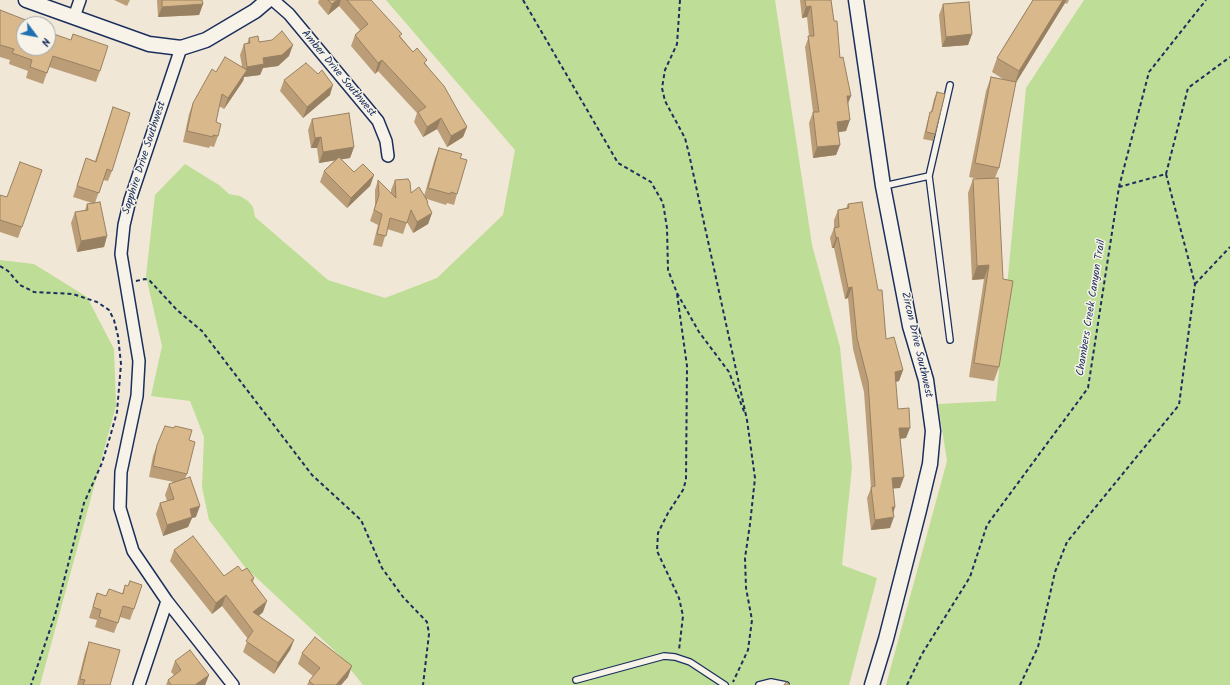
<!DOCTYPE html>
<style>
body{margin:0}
#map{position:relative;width:1230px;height:685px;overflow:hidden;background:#f1e7d6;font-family:Kalam,sans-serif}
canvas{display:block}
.north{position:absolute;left:16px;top:16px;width:40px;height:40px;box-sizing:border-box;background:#f7f3e8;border:1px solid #9fa5b1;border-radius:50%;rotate:122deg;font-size:11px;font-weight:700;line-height:16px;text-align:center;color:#1b2f5e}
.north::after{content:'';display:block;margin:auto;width:14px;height:18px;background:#1f6fb2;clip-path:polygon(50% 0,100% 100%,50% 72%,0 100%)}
</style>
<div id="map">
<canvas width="1230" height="685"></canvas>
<div class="north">N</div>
</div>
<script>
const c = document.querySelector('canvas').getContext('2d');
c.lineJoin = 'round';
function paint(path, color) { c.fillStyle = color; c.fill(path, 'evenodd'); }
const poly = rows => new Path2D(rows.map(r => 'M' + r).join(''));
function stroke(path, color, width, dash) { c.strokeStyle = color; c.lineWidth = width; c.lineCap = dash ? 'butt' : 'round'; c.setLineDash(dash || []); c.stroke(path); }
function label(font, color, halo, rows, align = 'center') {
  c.font = font + ' Kalam,sans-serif'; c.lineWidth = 3; c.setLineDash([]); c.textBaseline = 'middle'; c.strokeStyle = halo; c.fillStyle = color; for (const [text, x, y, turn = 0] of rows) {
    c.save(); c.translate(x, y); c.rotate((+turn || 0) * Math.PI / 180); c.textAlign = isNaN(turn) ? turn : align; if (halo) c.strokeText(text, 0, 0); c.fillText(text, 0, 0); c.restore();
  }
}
paint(poly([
 [386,0,775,0,812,245,840,347,852,467,842,565,877,578,849,685,363,685,338,654,245,567,209,520,202,487,204,437,190,401,151,396,162,346,146,276,155,195,185,164,219,185,229,194,240,196,248,201,253,207,255,217,328,280,385,298,437,278,503,215,515,150],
 [1084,0,1230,0,1230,685,886,685,947,461,938,404,996,401,1026,88],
 [0,260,34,264,87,297,114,349,116,406,40,685,0,685]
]), '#bedd96');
const service = poly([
 [950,85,929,176,950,340],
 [884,186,929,176],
 [576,680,664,656,675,657,690,662,725,685],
 [759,685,771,682,786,685]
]);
const minor = poly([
 [273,0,289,14,378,121,386,141,388,156],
 [74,17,80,0],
 [167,601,233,685],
 [139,685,167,601,133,551,120,508,121,472,137,396,139,361,121,254,124,225,130,200,181,48]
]);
const tertiary = poly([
 [26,0,149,44,181,48,206,40,255,11,268,0],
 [856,0,883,186,910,326,926,380,933,431,930,464,919,510,886,639,872,685]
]);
stroke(service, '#1b2f5e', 8);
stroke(minor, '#1b2f5e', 14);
stroke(tertiary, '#1b2f5e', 17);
stroke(poly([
 [523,0,618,163,651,182,663,203,667,228,668,270,677,293,699,332,729,372,745,414],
 [680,0,677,44,665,70,662,88,665,101,685,138,689,154,747,420,755,478,750,524,745,558,746,588,752,620,748,650,733,682],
 [1166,174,1188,88,1230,57],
 [0,266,8,271,20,285,34,292,73,294,97,302,109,310,114,320,118,336,121,364,117,412,110,437,102,463,84,503,55,615,31,685],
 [136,281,145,279,150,281,177,310,202,331,312,475,361,520,382,568,403,597,427,622,429,634,423,685],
 [1195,284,1230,247],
 [677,294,687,366,686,480,683,490,668,513,658,533,657,551,679,598,683,616,679,650],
 [907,685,922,654,970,577,987,525,1088,388,1119,187,1149,72,1206,0],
 [1020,685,1038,647,1055,572,1067,542,1179,405,1195,284,1166,174,1119,187]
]), '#1b2f5e', 2, [4, 3]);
stroke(service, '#f7f3e8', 5.5);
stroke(minor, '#f7f3e8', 11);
stroke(tertiary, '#f7f3e8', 14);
paint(poly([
 [114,0,130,0,127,6],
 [157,0,202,0,203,4,199,15,158,17],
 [319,0,371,0,401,37,413,52,426,64,467,127,463,137,447,147,437,129,423,137,414,122,417,113,378,71,375,74,351,46,355,35,360,30,339,6,328,15,318,3],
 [800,0,831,0,834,21,848,103,846,131,838,132,840,145,836,155,813,158,809,123,813,112,805,47,809,36,807,17,802,18],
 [1033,0,1069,0,1067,4,1065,3,1016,82,999,168,995,178,999,367,994,381,969,377,984,279,972,280,968,193,973,179,978,179,969,177,986,91,991,77,1003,79,992,72,997,58],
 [943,4,972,34,968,45,942,47,939,15],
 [0,10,48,48,100,71,96,82,49,67,43,84,26,78,28,71,9,64,10,60,0,57],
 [249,38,259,42,289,56,278,66,263,68,260,75,244,77,243,81,224,109,219,106,216,122,218,136,214,147,210,146,209,148,183,142,189,114,193,103,216,72,242,66,240,55,244,44,247,44],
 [284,80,330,95,303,118,280,91],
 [937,92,935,134,933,141,923,139,928,119,930,112,931,112,934,99],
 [113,107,112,171,108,181,103,180,95,203,107,236,104,247,77,252,71,223,75,212,85,210,87,204,92,203,73,197,86,158,95,161],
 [312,119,354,147,350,158,341,159,354,172,374,175,370,186,347,208,320,182,324,171,335,160,319,163,317,148,311,148,308,130],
 [439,148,460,158,457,194,454,205,447,203,446,205,427,199,427,204,432,213,428,224,413,233,407,222,403,234,387,229,382,247,373,245,378,225,370,221,375,206,375,190,378,180,391,193,391,190,395,180,411,193,424,196,435,158],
 [0,195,22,227,18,238,0,232],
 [848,204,886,339,903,370,899,381,895,382,898,409,906,438,900,439,900,488,893,488,893,513,890,528,871,530,867,498,871,488,864,392,853,349,848,298,845,299,834,248,832,248,830,238,834,228,834,220,838,210,846,208],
 [174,428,189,440,187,474,185,479,196,517,192,518,188,527,163,536,156,514,160,503,167,501,165,495,169,484,174,482,149,477,153,456,157,445],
 [174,550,224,576,242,571,254,578,253,582,263,612,259,616,294,640,290,650,274,674,243,652,248,639,222,606,212,614,170,561],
 [125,585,134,609,130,620,120,617,114,633,95,627,97,620,89,618,97,593,106,596,122,594],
 [89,642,110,685,77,685,85,653],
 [302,653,348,677,341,685,307,685,309,681,313,676,298,664],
 [175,661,209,675,205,685,166,685,168,680,174,675,171,672]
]), '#bb9e78');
paint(poly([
 [337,0,341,0,339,6,328,15,332,4],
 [1063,0,1066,0,1065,3,1014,86,1019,71],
 [203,4,199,15,158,17,162,7],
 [811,6,807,17,802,18,806,7],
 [972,34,968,45,942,47,946,37],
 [293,45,289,56,278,66,263,68,260,75,244,77,243,81,224,109,228,98,244,74,247,67,263,58],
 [382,60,378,71,375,74,378,63],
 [333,85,330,95,303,118,307,107],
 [847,96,851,96,847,106],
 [441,118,437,129,423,137,427,127],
 [850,120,846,131,833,133,837,122],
 [467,127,463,137,447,147,451,136],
 [321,137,317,148,311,148,315,138],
 [840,145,836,155,813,158,817,147],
 [354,147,350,158,319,163,323,152],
 [374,175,370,186,347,208,351,198],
 [432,213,428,224,413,233,417,222],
 [107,236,104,247,77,252,81,241],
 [838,237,834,248,832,248,836,238],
 [989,265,984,279,972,280,977,266],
 [852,287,848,298,845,299,848,288],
 [903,370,899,381,891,383,895,372],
 [899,428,910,428,906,438,895,439],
 [904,477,900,488,888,489,892,478],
 [200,506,196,517,192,518,188,527,163,536,167,525,190,509],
 [892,507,895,507,892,518,894,517,890,528,871,530,875,520],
 [226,595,222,606,212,614,216,603],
 [267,601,263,612,250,623,253,612],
 [294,640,290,650,274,674,278,663],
 [352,666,348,677,341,685,336,685],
 [209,675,205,685,195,685]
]), '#988162');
const building = poly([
 [162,0,202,0,203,4,162,7,162,0],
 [328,0,337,0,332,4,328,0],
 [347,0,371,0,402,34,399,36,413,52,417,48,427,60,424,63,444,86,467,127,451,136,441,118,427,127,418,112,426,107,382,60,378,63,355,35,368,24,347,0],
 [805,0,831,0,834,21,837,21,840,58,843,57,851,96,847,96,850,120,837,122,840,145,817,147,813,112,819,112,808,36,814,36,811,6,806,7,805,0],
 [1033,0,1063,0,1019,71,997,58,1033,0],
 [969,2,972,34,946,37,943,4,969,2],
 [0,10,36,24,24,24,24,48,48,48,48,32,71,40,73,34,108,46,100,71,53,56,47,73,30,67,32,60,12,53,14,49,0,45,0,10],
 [282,31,293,45,282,55,263,58,264,64,247,67,244,44,250,43,249,38,258,36,259,42,272,40,282,31],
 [225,57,247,70,228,98,222,94,216,122,221,124,218,136,213,135,213,137,187,131,193,103,212,69,216,72,225,57],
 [306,63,318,74,322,70,333,85,307,107,284,80,306,63],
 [991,77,1016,82,999,168,975,163,991,77],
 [937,92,945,94,935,134,926,132,930,112,932,112,937,92],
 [113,107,130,113,112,171,107,169,99,193,77,186,86,158,96,162,113,107],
 [349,113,354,147,323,152,321,137,315,138,312,119,349,113],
 [439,148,462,154,460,158,467,160,457,194,451,192,450,194,428,188,439,148],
 [339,157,354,172,363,164,374,175,351,198,324,171,339,157],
 [20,162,42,170,22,227,0,220,0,195,7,197,20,162],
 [998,178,1003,279,1013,281,999,367,974,363,989,265,977,266,973,179,998,178],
 [408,179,410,182,411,193,419,187,428,202,427,203,432,213,417,222,411,210,407,223,390,218,386,236,377,234,382,214,374,210,379,195,378,180,396,198,395,180,408,179],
 [100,202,107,236,81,241,75,212,88,210,87,204,100,202],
 [862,202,878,290,882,290,886,339,894,337,903,370,895,372,898,409,909,408,910,428,899,428,904,477,892,478,895,507,892,507,894,517,875,520,871,487,875,486,868,381,857,338,852,287,848,288,838,237,836,238,834,228,839,227,838,210,849,208,848,204,862,202],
 [165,426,174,428,175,426,192,430,189,440,195,442,187,474,153,466,157,445,165,426],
 [190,477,200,506,190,509,192,517,167,525,160,503,174,499,169,484,190,477],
 [193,536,224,576,238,566,242,571,247,568,254,578,251,580,267,601,253,612,294,640,278,663,246,641,253,631,226,595,216,603,174,550,193,536],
 [130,581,142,585,134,609,123,606,118,623,99,617,101,610,93,607,97,593,106,596,109,589,123,594,125,585,128,586,130,581],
 [315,637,352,666,336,685,314,685,309,681,320,668,302,653,315,637],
 [89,642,120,650,110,685,83,685,85,680,80,679,89,642],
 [190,650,209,675,195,685,171,685,168,680,181,670,175,661,190,650],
 [786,682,790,685,784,685,786,682]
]);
paint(building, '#d9b88c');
stroke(building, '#988162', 1);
label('11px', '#1b2f5e', '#f7f3e8', [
 ["Amber Drive Southwest",338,74,50],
 ["Sapphire Drive Southwest",145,158,-72],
 ["Chambers Creek Canyon Trail",1092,308,-81],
 ["Zircon Drive Southwest",916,345,77]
]);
</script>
